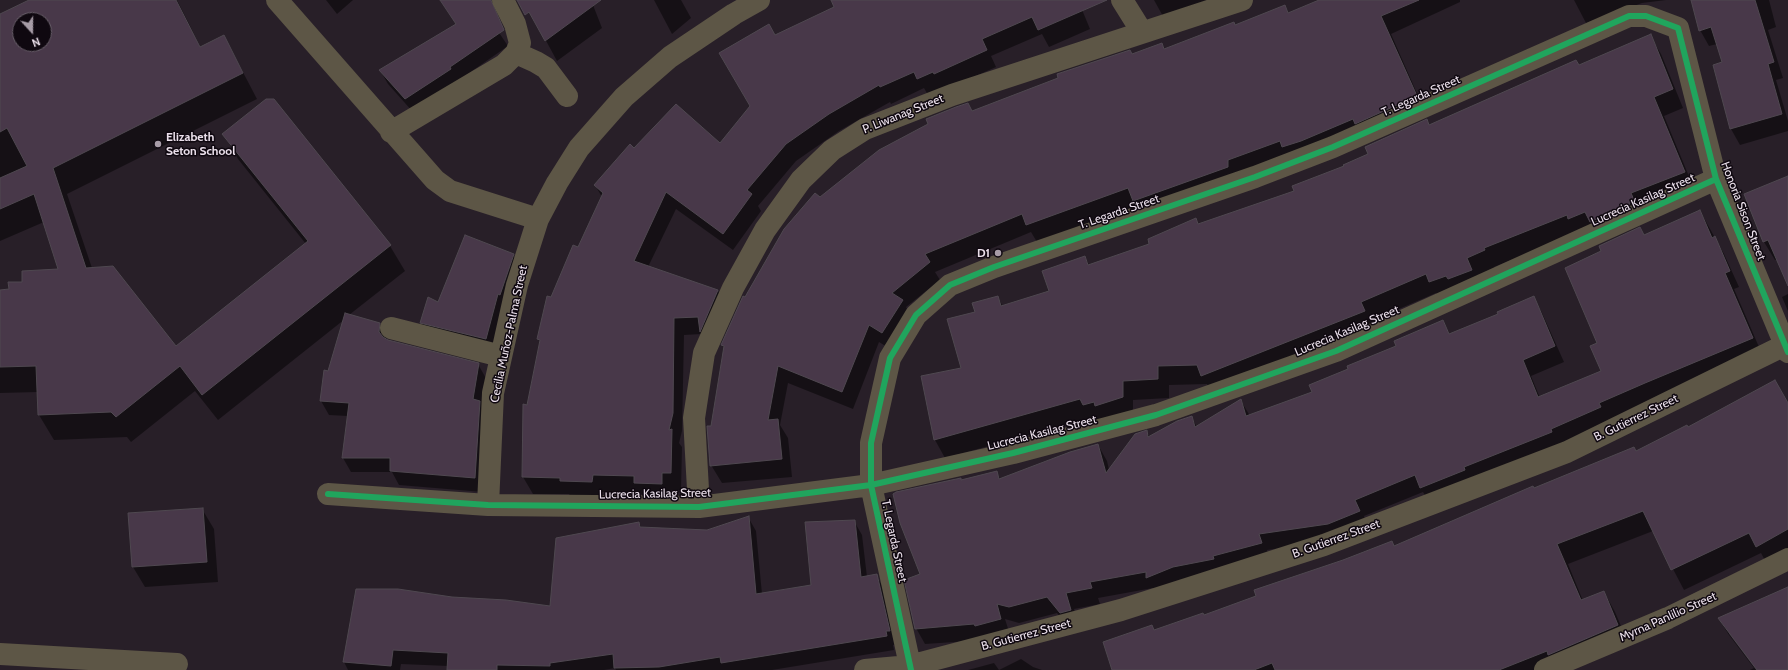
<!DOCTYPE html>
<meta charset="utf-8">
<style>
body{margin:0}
#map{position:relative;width:1788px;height:670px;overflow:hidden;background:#281f28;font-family:Cabin,sans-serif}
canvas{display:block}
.north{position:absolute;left:12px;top:12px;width:40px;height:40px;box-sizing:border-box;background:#0f0810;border:1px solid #675e68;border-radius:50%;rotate:159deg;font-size:11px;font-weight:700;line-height:16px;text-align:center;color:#ebe0eb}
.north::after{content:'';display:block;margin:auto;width:14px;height:18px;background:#a79ca7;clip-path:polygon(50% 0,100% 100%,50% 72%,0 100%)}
</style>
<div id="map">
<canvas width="1788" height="670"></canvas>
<div class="north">N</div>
</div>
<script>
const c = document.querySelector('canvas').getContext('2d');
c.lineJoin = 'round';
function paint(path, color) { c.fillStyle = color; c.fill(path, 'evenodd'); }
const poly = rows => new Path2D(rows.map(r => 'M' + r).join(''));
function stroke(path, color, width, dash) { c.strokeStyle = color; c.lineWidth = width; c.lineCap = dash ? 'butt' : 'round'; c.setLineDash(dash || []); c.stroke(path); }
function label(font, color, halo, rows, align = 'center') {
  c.font = font + ' Cabin,sans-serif'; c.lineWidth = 3; c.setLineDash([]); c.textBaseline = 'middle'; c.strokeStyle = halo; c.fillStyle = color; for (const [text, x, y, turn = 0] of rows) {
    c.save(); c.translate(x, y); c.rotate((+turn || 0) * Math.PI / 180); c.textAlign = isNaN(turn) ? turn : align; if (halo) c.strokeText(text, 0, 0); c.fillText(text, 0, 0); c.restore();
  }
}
paint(poly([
 [31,0,177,0,201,48,224,36,257,99,67,194,92,268,176,347,306,244,238,159,224,134,273,100,390,246,405,271,349,315,379,324,387,338,387,341,479,366,487,380,483,492,399,485,392,472,351,472,343,458,348,416,329,415,321,401,345,319,218,420,195,391,131,442,127,437,54,440,39,415,38,392,0,393,0,291,10,290,23,283,60,270,44,222,0,241,0,15],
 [20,20,44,20,44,44,20,44],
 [326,0,353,0,337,14],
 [440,0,477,0,508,46,413,112,388,84,380,70,458,27],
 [524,0,591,0,602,28,557,61],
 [654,0,681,0,691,18,672,34],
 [832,0,1078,0,1090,29,1049,47,1042,34,991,56,996,67,944,90,928,95,924,88,891,104,890,102,839,131,796,161,758,206,761,211,733,250,676,209,648,267,718,291,728,308,702,334,684,335,682,431,679,443,682,447,681,490,671,490,671,501,645,500,640,492,602,492,602,499,571,498,569,494,533,494,523,477,528,406,541,344,538,339,552,298,579,248,602,197,595,185,634,149,720,144,751,106,775,37,836,7],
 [1154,0,1221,0,1170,29],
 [1321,0,1460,0,1460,2,1391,34,1426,114,1144,219,1136,206,1037,242,1031,232,935,272,940,280,906,307,912,318,892,350,879,342,853,409,788,383,780,425,788,438,792,477,722,483,711,465,712,427,725,349,722,345,745,298,820,198,973,112,1162,44,1165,49,1235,26,1285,6,1289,14],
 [1574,0,1666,0,1642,3,1586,23],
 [1692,0,1769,0,1776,27,1768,30,1783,78,1776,80,1788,121,1788,131,1740,145,1731,129,1714,66,1723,63,1717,44,1709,46,1700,30],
 [1650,36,1661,54,1683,108,1664,116,1695,191,1578,233,1494,267,1495,269,1441,301,1436,293,1371,321,1375,330,1213,395,1207,384,1169,385,1169,398,1133,400,1133,416,1095,424,1091,418,945,458,935,440,962,368,976,312,998,297,1003,307,1050,291,1085,257,1089,265,1151,245,1196,219,1198,224,1295,192,1429,126],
 [1788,177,1788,284,1777,259,1775,260,1764,242,1745,195],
 [1700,211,1724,254,1739,287,1734,289,1762,354,1654,399,1608,420,1610,424,1430,504,1423,492,1364,516,1368,527,1337,540,1267,550,1270,559,1156,594,1153,588,1098,598,1100,604,1074,609,1080,626,1070,629,1057,613,1019,623,1005,619,1010,635,984,640,925,644,916,628,921,575,961,481,996,472,1001,480,1098,445,1107,461,1109,470,1146,432,1150,437,1191,417,1197,427,1241,401,1250,416,1313,392,1350,369,1443,322,1450,335,1499,314,1533,297,1542,313,1564,362,1531,376,1540,398,1602,371,1598,344,1644,236],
 [513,255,521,268,493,352,429,335,421,322,439,303],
 [1788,294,1788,311,1782,297],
 [1788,404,1788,555,1768,566,1761,553,1684,590,1653,531,1568,564,1583,601,1604,592,1615,612,1629,645,1571,670,1113,670,1154,630,1204,616,1394,547,1534,489,1636,452,1688,428],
 [202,509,214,529,218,582,145,587,133,567,129,514],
 [748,517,756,531,762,594,813,586,854,521,862,535,867,577,876,575,884,589,897,644,893,645,894,650,772,670,616,670,615,668,604,670,449,670,448,666,401,664,400,670,348,670,344,662,357,590,551,607,639,523,642,528,707,531],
 [1719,619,1788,670,1758,670,1731,634,1729,634,1756,670,1750,670,1754,668,1729,635],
 [1021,659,1033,667,1042,670,968,670,994,663,999,670]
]), '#0007');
const building = poly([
 [29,0,176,0,200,47,224,35,243,73,53,168,86,268,113,266,176,346,308,241,222,134,266,99,274,99,391,245,202,395,180,366,116,417,111,412,38,415,36,366,0,367,0,290,9,289,8,282,22,282,22,271,58,269,34,194,0,209,0,178,27,166,7,128,0,132,0,14,29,0],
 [20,20,44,20,44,44,20,44,20,20],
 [440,0,491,0,504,30,450,67,451,69,405,99,379,70,456,24,440,0],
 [517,0,601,0,545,41,529,12,525,15,517,0],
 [831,0,1107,0,1038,30,1032,17,982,39,987,50,934,74,933,72,917,79,914,72,880,87,879,85,829,114,786,144,747,190,752,194,723,234,666,192,634,261,718,290,700,332,698,317,674,318,673,413,669,430,672,429,671,473,662,473,662,484,634,483,634,476,593,475,592,482,560,481,560,478,522,477,523,404,527,405,540,340,537,339,547,296,551,297,573,245,578,247,603,193,594,185,630,144,634,148,676,104,720,143,750,106,719,53,769,24,775,35,834,7,831,0],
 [1319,0,1419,0,1381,16,1417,96,1355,124,1353,119,1301,141,1282,147,1280,141,1228,160,1228,167,1133,201,1128,188,1026,225,1022,214,925,254,930,262,892,293,903,300,882,333,869,325,842,392,778,366,768,420,778,419,782,459,710,466,707,426,711,426,724,346,721,345,743,296,745,297,784,229,815,193,820,197,879,150,928,124,926,119,956,107,968,103,972,111,1058,78,1057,74,1130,50,1132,54,1162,43,1164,49,1234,22,1235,25,1285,5,1288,13,1319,0],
 [1691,0,1755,0,1774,62,1768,64,1782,114,1730,129,1713,65,1722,62,1711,27,1699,31,1691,0],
 [1651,34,1673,89,1654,97,1685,172,1631,193,1634,200,1629,202,1630,204,1590,222,1585,212,1568,219,1567,215,1484,248,1485,250,1467,258,1472,270,1448,279,1446,276,1429,282,1426,274,1361,302,1365,311,1201,376,1197,365,1158,366,1158,379,1123,381,1123,397,1095,406,1094,402,1083,405,1080,399,934,440,921,376,961,368,947,319,975,312,972,303,998,296,1001,306,1049,291,1042,271,1085,256,1088,265,1149,244,1148,239,1196,218,1198,224,1294,191,1292,186,1344,166,1343,165,1368,154,1365,147,1427,119,1429,125,1576,60,1579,65,1651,34],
 [1788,176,1788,286,1768,240,1763,242,1744,194,1788,176],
 [1700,210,1712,238,1715,236,1730,271,1725,273,1753,338,1645,383,1599,403,1601,407,1551,429,1552,432,1464,467,1465,470,1420,488,1415,475,1355,500,1360,511,1328,524,1259,534,1262,543,1213,556,1214,559,1173,567,1146,578,1146,572,1090,582,1092,588,1066,593,1071,610,1060,613,1047,597,1009,607,997,604,1001,619,975,626,974,624,915,629,904,580,920,574,900,523,893,494,896,492,961,478,961,480,997,471,999,479,1070,452,1098,444,1106,473,1135,434,1147,430,1148,437,1177,421,1192,416,1195,427,1241,399,1246,416,1312,392,1309,385,1348,369,1347,366,1396,346,1394,341,1443,320,1449,334,1498,314,1497,312,1534,296,1555,346,1523,360,1538,397,1601,371,1590,346,1597,343,1565,268,1601,251,1599,246,1640,227,1644,235,1700,210],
 [465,235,514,254,500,295,498,294,486,339,420,323,428,297,438,302,465,235],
 [345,313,380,323,379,332,383,337,388,340,479,363,473,399,480,401,475,478,390,471,390,458,342,458,349,403,320,401,324,370,328,371,345,313],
 [1775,380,1788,403,1788,529,1756,547,1749,533,1671,570,1643,511,1557,544,1581,600,1604,591,1618,625,1548,655,1547,651,1499,670,1275,670,1272,663,1254,670,1112,670,1103,642,1152,625,1154,630,1203,613,1204,615,1256,596,1254,590,1343,560,1392,541,1394,546,1533,486,1534,488,1634,447,1636,451,1687,425,1688,427,1775,380],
 [203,508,207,562,132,567,128,513,203,508],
 [749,516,756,594,811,585,805,522,855,520,861,577,877,574,890,631,886,631,887,636,721,663,720,657,659,667,614,668,613,654,550,663,550,666,497,665,497,670,447,670,448,653,393,650,391,666,343,662,356,589,398,589,452,597,506,600,550,606,556,538,639,522,640,527,707,530,749,516],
 [1788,587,1788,670,1757,670,1718,618,1788,587]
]);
paint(building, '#483849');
stroke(building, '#4f4850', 1);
stroke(poly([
 [277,0,435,180,450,191,538,219],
 [1122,0,1142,32],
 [516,53,536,62,546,68,567,96],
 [391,132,504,65,516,53,520,43,515,24,503,0],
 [391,328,501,356],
 [328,494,488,505,699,507,871,485,1013,453,1156,415,1336,351,1716,179],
 [488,505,493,393,517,285,538,219,557,183,579,148,624,97,670,57,734,14,759,0],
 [699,507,694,418,704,353,733,288,765,230,801,180,832,150,865,129,952,95,1242,0],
 [0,654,177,664],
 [865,670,910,666,1121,610,1324,545,1567,452,1785,345],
 [911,670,871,485,871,443,890,358,916,315,950,285,994,267,1255,177,1333,147,1629,16,1646,16,1678,28,1716,179,1788,352],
 [1545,670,1668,618,1788,559]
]), '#5d5646', 22);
stroke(poly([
 [328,494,488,505,699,507,871,485,1013,453,1156,415,1336,351,1716,179],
 [911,670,871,485,871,443,890,358,916,315,950,285,994,267,1255,177,1333,147,1629,16,1646,16,1678,28,1716,179,1788,352]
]), '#20a55d', 6);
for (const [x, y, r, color] of [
 [158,144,4,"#a79ca7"],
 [998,253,4,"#a79ca7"]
]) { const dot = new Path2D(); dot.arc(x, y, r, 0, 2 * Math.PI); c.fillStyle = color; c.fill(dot); stroke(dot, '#0f0810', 1.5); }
label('12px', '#ebe0eb', '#0f0810', [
 ["T. Legarda Street",1421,96,-24],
 ["P. Liwanag Street",903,114,-22],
 ["Lucrecia Kasilag Street",1643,200,-24],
 ["Honoria Sison Street",1743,211,69],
 ["T. Legarda Street",1119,212,-19],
 ["Lucrecia Kasilag Street",1347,331,-23],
 ["Cecilia Muñoz-Palma Street",509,334,-78],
 ["B. Gutierrez Street",1636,418,-26],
 ["Lucrecia Kasilag Street",1042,433,-14],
 ["Lucrecia Kasilag Street",655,494,-1],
 ["B. Gutierrez Street",1336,539,-20],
 ["T. Legarda Street",894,541,78],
 ["Myrna Panlilio Street",1668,617,-24],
 ["B. Gutierrez Street",1026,635,-15]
]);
label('bold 12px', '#ebe0eb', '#0f0810', [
 ["Elizabeth",166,137],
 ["Seton School",166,151],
 ["D1",990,253,"right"]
], 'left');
</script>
